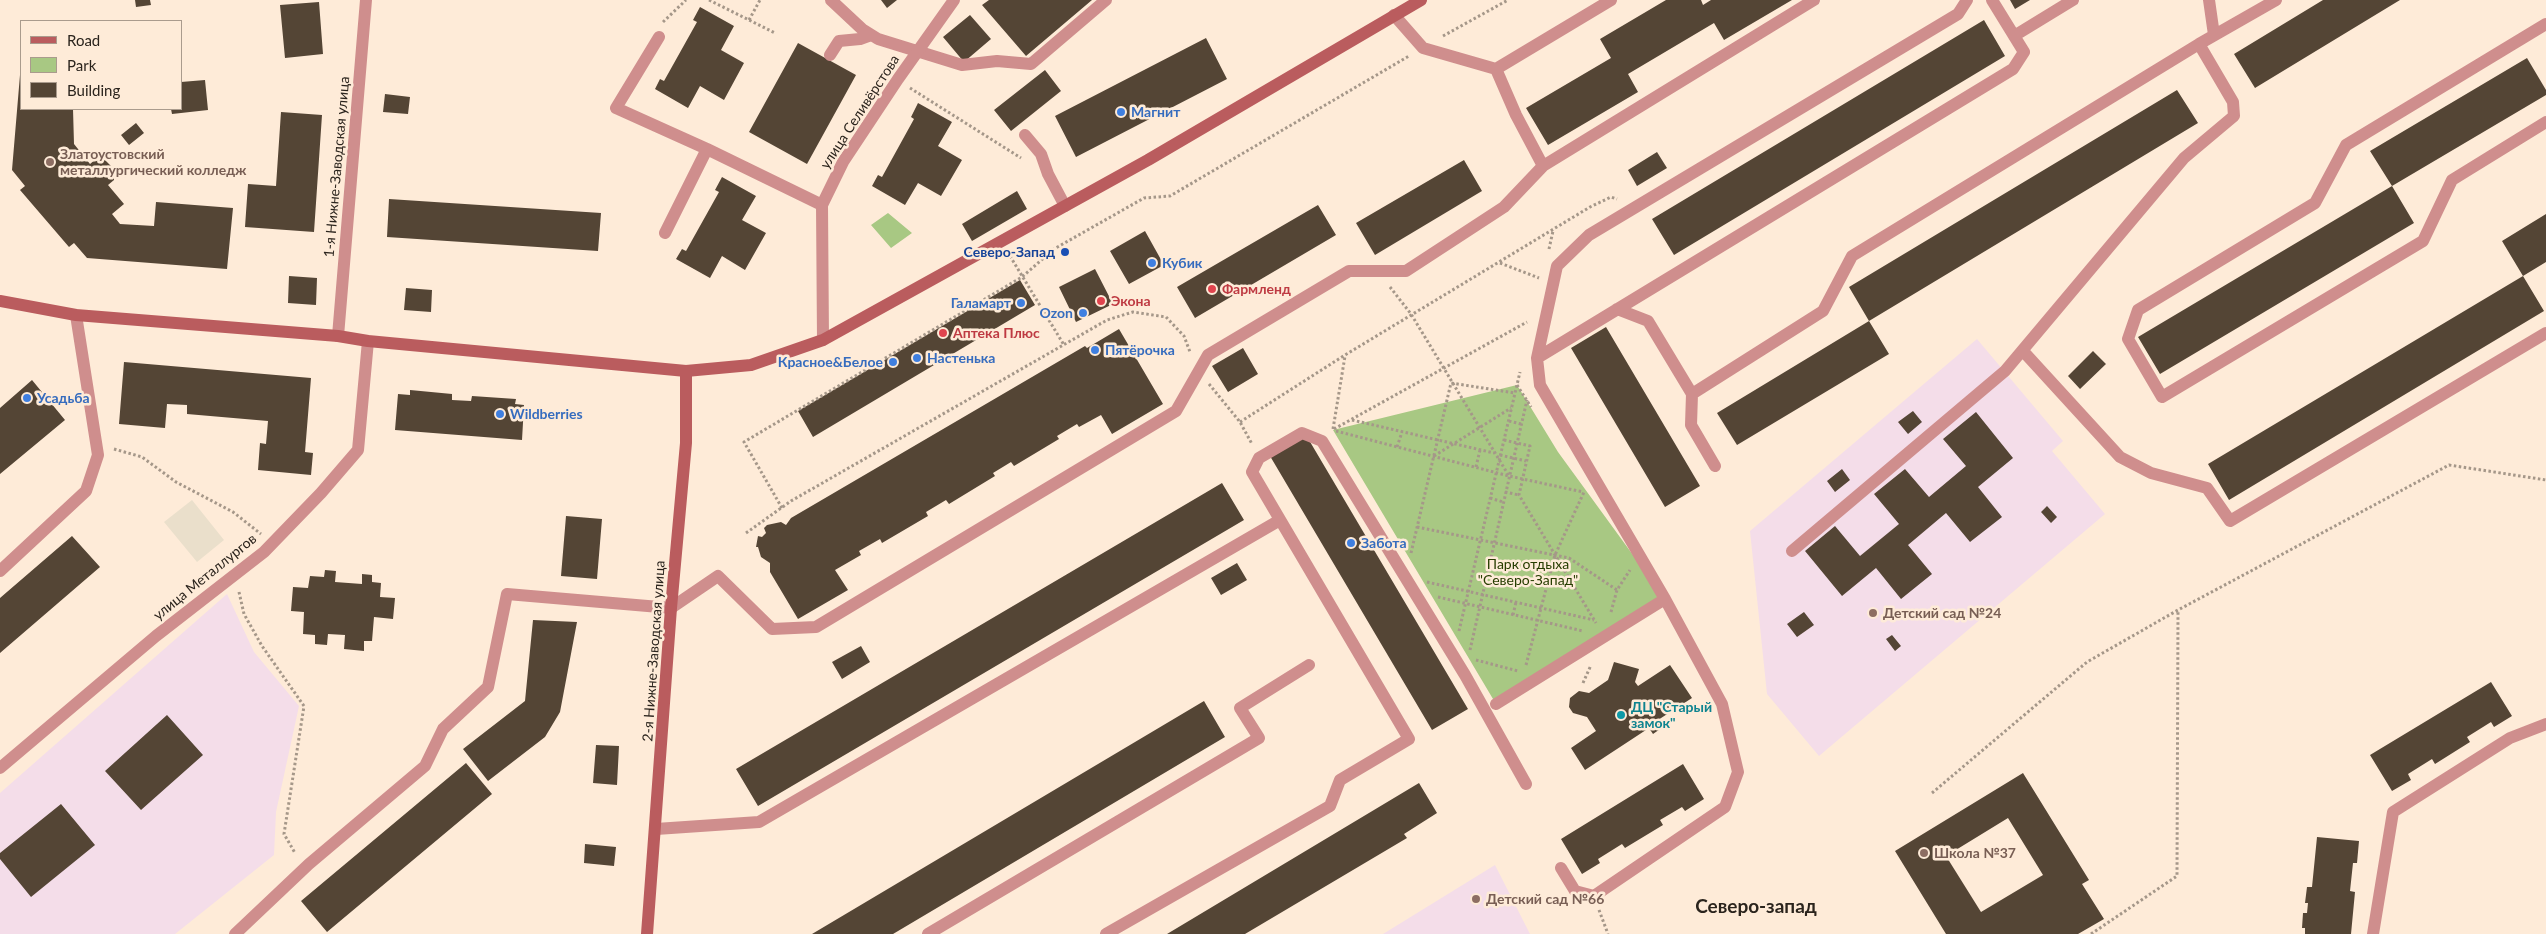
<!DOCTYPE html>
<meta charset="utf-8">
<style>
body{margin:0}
#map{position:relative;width:2546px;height:934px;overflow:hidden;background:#feebd8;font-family:Lato,sans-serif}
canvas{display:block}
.legend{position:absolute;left:20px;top:20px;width:162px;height:90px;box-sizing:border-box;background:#feebd8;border:1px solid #aa9b8d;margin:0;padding:6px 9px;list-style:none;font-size:15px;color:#2b241d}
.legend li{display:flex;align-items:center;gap:10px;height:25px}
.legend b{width:25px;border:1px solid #aa9b8d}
</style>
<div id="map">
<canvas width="2546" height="934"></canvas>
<ul class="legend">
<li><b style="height:6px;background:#ba5c5e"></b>Road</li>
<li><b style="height:14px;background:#a8c883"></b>Park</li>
<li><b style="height:14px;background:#544535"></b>Building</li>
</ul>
</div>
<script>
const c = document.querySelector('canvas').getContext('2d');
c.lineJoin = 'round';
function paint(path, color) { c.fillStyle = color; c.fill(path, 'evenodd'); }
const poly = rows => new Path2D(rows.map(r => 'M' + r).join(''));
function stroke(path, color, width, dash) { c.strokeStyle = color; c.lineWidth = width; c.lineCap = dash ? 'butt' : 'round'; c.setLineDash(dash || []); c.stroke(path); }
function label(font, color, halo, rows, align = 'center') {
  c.font = font + ' Lato,sans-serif'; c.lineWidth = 5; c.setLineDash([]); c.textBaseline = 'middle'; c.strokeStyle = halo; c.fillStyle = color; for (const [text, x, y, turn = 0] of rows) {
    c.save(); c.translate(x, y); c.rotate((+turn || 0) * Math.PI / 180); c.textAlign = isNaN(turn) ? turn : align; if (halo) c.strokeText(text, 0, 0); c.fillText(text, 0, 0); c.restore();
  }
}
paint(poly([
 [192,500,224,540,197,562,164,522]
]), '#eadfcb');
paint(poly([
 [1977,339,2063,441,2052,451,2105,514,1819,756,1767,694,1750,531],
 [227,594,254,652,299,706,276,812,274,855,175,934,0,934,0,793],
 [1495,865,1530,934,1383,934]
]), '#f4dde9');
paint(poly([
 [888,213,912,233,891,248,871,225],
 [1517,385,1558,452,1665,599,1496,704,1333,430]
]), '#a8c883');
paint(poly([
 [135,0,150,0,151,5,136,7],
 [881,0,897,0,887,8],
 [989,0,1092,0,1026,56,982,5],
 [1666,0,1701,0,1703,5,1711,0,1792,0,1724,40,1714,23,1628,74,1638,92,1548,145,1526,108,1611,58,1600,39],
 [2010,0,2030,0,2015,9],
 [2323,0,2400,0,2255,88,2234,54],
 [319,2,323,54,285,58,280,5],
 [700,7,734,26,721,50,744,63,724,100,700,86,688,108,655,89,660,79,664,81,697,22,693,20],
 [970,15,991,39,964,62,943,37],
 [1984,20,2005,56,1674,255,1652,219],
 [1206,38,1227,79,1076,157,1055,116],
 [798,43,856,75,807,164,749,132],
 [2527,58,2546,90,2546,95,2392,186,2370,151],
 [1045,70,1061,91,1011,131,994,110],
 [20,75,21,109,73,109,74,144,90,164,96,159,105,160,114,169,114,180,108,185,124,204,112,214,120,224,154,226,156,202,233,208,227,269,87,258,74,243,69,247,20,190,25,186,12,170],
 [205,80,208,110,172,114,171,109,181,109,181,82],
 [2177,90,2198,123,1869,321,1849,287],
 [385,94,410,97,408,114,383,112],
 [918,103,952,122,938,146,962,160,941,196,918,183,905,205,872,186,878,175,882,177,914,119,911,117],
 [281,112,322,115,314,232,245,227,248,184,276,186],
 [136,123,144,133,129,145,121,135],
 [1657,152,1667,168,1637,186,1628,170],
 [1464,160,1482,191,1375,255,1356,223],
 [722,177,756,196,742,220,766,233,745,270,722,256,710,278,676,259,682,249,686,251,719,192,715,190],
 [2392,186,2414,223,2160,374,2138,337],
 [1017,191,1027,209,972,241,962,224],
 [389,199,601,213,598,251,387,237],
 [1318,205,1336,235,1195,318,1177,287],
 [2546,214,2546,262,2523,276,2544,311,2229,500,2208,464,2523,276,2502,241],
 [1145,231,1164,265,1129,284,1110,251],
 [1095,269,1113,304,1076,322,1059,287],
 [289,276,317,278,316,305,288,303],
 [1020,280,1035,305,813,437,798,411],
 [406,288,432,290,431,312,404,310],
 [1869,321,1889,354,1737,445,1717,413],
 [1606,327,1700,486,1665,507,1571,348],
 [1119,329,1163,404,1112,434,1101,415,1079,427,1077,424,1057,436,1059,439,1014,466,1011,462,993,473,995,476,949,504,946,500,926,512,928,516,882,543,880,539,859,551,861,555,835,570,848,590,798,619,770,572,770,563,761,557,758,547,756,547,758,536,762,537,766,533,764,528,767,525,781,522,786,525,791,518,1085,346,1087,348],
 [1243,348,1258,374,1228,392,1212,366],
 [2093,351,2106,364,2080,389,2068,376],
 [124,362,311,378,305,452,313,453,311,475,258,470,260,443,266,444,268,421,187,414,187,405,167,404,165,428,119,424],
 [32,380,65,420,0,474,0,408],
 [410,390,452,394,452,400,471,401,472,396,516,399,515,404,524,405,522,440,395,430,398,394,410,395],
 [1913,411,1922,422,1908,434,1898,422],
 [1976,412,2013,458,1978,487,2002,517,1970,542,1946,513,1908,545,1932,574,1901,599,1876,568,1842,596,1805,551,1835,526,1860,556,1899,524,1874,494,1905,469,1929,497,1966,466,1943,439],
 [1306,435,1468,709,1432,730,1270,456],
 [1842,469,1850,480,1835,492,1827,481],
 [1222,483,1244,520,758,806,736,769],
 [2047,506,2057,517,2051,523,2041,512],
 [566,516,602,519,597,579,561,576],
 [72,536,100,567,0,653,0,598],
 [1237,563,1247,580,1221,595,1211,578],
 [325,570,336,571,335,582,362,584,362,574,372,575,372,582,381,583,380,597,395,598,393,619,374,617,372,641,364,641,364,651,344,649,345,635,328,634,327,645,315,644,315,635,303,634,304,612,291,611,293,587,308,588,310,576,324,577],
 [1804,612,1814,625,1797,637,1787,624],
 [533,620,577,622,560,712,545,737,488,781,463,749,525,701],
 [1892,635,1901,646,1895,651,1886,639],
 [861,646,870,662,842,679,832,662],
 [1614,662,1639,669,1635,682,1638,686,1670,665,1692,698,1658,720,1663,727,1653,734,1649,728,1585,770,1571,748,1596,731,1587,717,1573,713,1569,707,1570,698,1579,691,1589,693,1608,680],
 [2491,682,2512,716,2494,727,2491,722,2467,737,2470,742,2435,764,2432,759,2408,774,2411,780,2392,791,2370,755],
 [1204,701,1225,737,893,934,812,934],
 [167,715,203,755,141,810,105,771],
 [596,745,619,746,617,785,593,783],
 [466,763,492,794,327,932,301,901],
 [1683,764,1704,799,1685,811,1682,807,1660,820,1663,825,1625,848,1622,844,1598,859,1600,863,1582,874,1561,839],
 [2023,773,2089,880,2082,884,2104,919,2078,934,1946,934,1895,851],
 [2008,818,2043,875,1981,912,1946,856],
 [1419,783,1437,813,1404,834,1407,838,1245,934,1167,934],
 [61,804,95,845,31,897,0,859,0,853],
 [2317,837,2359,841,2357,863,2353,863,2350,891,2355,892,2351,934,2305,934,2305,928,2302,928,2303,913,2307,913,2308,903,2305,903,2307,887,2312,887],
 [585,844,616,847,614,866,584,863]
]), '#544535');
stroke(poly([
 [709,0,775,33],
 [749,20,760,0],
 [663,22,686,0],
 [1443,36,1508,0],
 [910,88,1021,158],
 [1549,249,1553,231],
 [1010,256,1064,345],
 [1500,263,1539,278],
 [1390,287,1411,314,1509,476],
 [1209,384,1240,422,1252,444],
 [1517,385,1531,407],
 [1352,420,1494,453],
 [1509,421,1521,424],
 [1240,422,1345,355,1590,207,1611,197,1617,199],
 [1333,429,1345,356],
 [1334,429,1527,322],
 [1336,431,1509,476,1583,492],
 [1504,440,1530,446,1519,495,1596,623],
 [1397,447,1402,432],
 [114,449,142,457,176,482,233,512,261,534],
 [1500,455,1526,461],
 [1434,456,1511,408],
 [1476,467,1480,450],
 [1505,492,1519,495],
 [1490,498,1503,502],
 [782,508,744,442,1022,277,1054,249,1144,198,1170,196,1409,56],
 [1417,527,1569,558,1617,590,1630,570],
 [746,533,791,501,1107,320,1133,312,1166,317,1184,336,1190,352],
 [1411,553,1451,383,1515,393],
 [1427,582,1594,620],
 [239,592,244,614,262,646,304,706,284,834,295,853],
 [1438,597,1583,631],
 [1611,612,1617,590],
 [1513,615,1516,602],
 [1459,631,1520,372],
 [1470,650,1527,400],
 [1476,660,1518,671],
 [1526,665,1555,555,1584,492],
 [1583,683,1591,665],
 [1932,793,2087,662,2178,610,2449,465,2546,480],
 [1599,910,1608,934],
 [2091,934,2177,876,2178,610]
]), '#a59789', 3, [2.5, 2.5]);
stroke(poly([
 [831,0,862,29,878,39,962,65,997,61,1031,64,1106,0],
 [2209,0,2214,35],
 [1394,15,1423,48,1496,69,1516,115,1543,166],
 [2546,24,2346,145,2315,203,2138,310,2128,339,2162,397,2423,241,2452,180,2546,122],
 [2014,36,2073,0],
 [659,37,616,108,707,149],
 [830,55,839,41,860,39,871,35],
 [1496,69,1611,0],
 [1025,135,1041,154,1048,174,1065,206],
 [665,233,707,149,822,205],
 [1617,309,1648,321,1692,394],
 [2023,351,2120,457,2151,473,2207,488,2230,521,2546,333],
 [1537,358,2013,69,2024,52,1992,0],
 [1715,466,1691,425,1692,394,1823,311,1852,256,2199,44,2276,0],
 [1792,551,2005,371,2184,158,2234,116,2233,102,2199,44],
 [0,571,86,491,98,455,76,315],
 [1496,704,1665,599],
 [656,829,759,822,1280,520],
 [1561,868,1575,891,1594,896,1725,807,1738,772,1722,704,1665,599,1540,385,1537,358,1557,266,1589,235,1958,14,1967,0],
 [235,934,309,864,425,766,443,729,488,687,507,594,671,608,718,576,772,629,816,627,1176,411,1208,355,1349,271,1406,271,1504,207,1543,166,1814,0],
 [928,934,1259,738,1240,708,1309,665],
 [1106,934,1330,806,1340,780,1409,739,1252,472,1259,458,1302,433,1322,441,1465,675,1526,784],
 [2373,934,2393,812,2510,738,2546,724]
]), '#cf8e8d', 12);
stroke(poly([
 [338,336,366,0],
 [823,340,822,205,843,162,898,79,954,0],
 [0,768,156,636,264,552,321,493,358,450,368,341]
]), '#cf8e8d', 12);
stroke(poly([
 [0,301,76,315,338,336,368,341,686,371,751,365,823,340,1148,160,1421,0],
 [647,934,671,608,686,443,686,371]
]), '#ba5c5e', 12);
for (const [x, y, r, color] of [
 [1121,112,5,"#3f7fe0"],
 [50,162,5,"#8d6e63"],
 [1065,252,5,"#1a4fb4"],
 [1152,263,5,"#3f7fe0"],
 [1212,289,5,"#e0444e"],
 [1101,301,5,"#e0444e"],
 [1021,303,5,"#3f7fe0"],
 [1083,313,5,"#3f7fe0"],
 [943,333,5,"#e0444e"],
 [1095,350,5,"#3f7fe0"],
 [917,358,5,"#3f7fe0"],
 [893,362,5,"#3f7fe0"],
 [27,398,5,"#3f7fe0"],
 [500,414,5,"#3f7fe0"],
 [1351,543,5,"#3f7fe0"],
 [1873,613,5,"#8d6e63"],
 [1621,715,5,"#0f9aa8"],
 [1924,853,5,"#8d6e63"],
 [1476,899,5,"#8d6e63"]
]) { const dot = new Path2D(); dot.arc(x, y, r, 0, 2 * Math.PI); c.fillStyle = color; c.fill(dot); stroke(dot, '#feebd8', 2); }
label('14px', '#2b241d', '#feebd8', [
 ["улица Селивёрстова",860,112,-57],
 ["1-я Нижне-Заводская улица",337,167,-85],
 ["улица Металлургов",205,577,-39],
 ["2-я Нижне-Заводская улица",654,651,-86]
]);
label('bold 14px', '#366cbe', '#feebd8', [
 ["Магнит",1131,112],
 ["Кубик",1162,263],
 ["Галамарт",1011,303,"right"],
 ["Ozon",1073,313,"right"],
 ["Пятёрочка",1105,350],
 ["Настенька",927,358],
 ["Красное&Белое",883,362,"right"],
 ["Усадьба",37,398],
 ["Wildberries",510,414],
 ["Забота",1361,543]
], 'left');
label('bold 14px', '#785e54', '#feebd8', [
 ["Златоустовский",60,154],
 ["металлургический колледж",60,170],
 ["Детский сад №24",1883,613],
 ["Школа №37",1934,853],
 ["Детский сад №66",1486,899]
], 'left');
label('bold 14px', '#164399', '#feebd8', [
 ["Северо-Запад",1055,252]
], 'right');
label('bold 14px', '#be3a42', '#feebd8', [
 ["Фармленд",1222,289],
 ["Экона",1111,301],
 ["Аптека Плюс",953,333]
], 'left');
label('14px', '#273d00', '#feebd8', [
 ["Парк отдыха",1528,564],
 ["\"Северо-Запад\"",1528,580]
]);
label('bold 14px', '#0d838f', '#feebd8', [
 ["ДЦ \"Старый",1631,707],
 ["замок\"",1631,723]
], 'left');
label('bold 19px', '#2b241d', '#feebd8', [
 ["Северо-запад",1756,907]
]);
</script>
